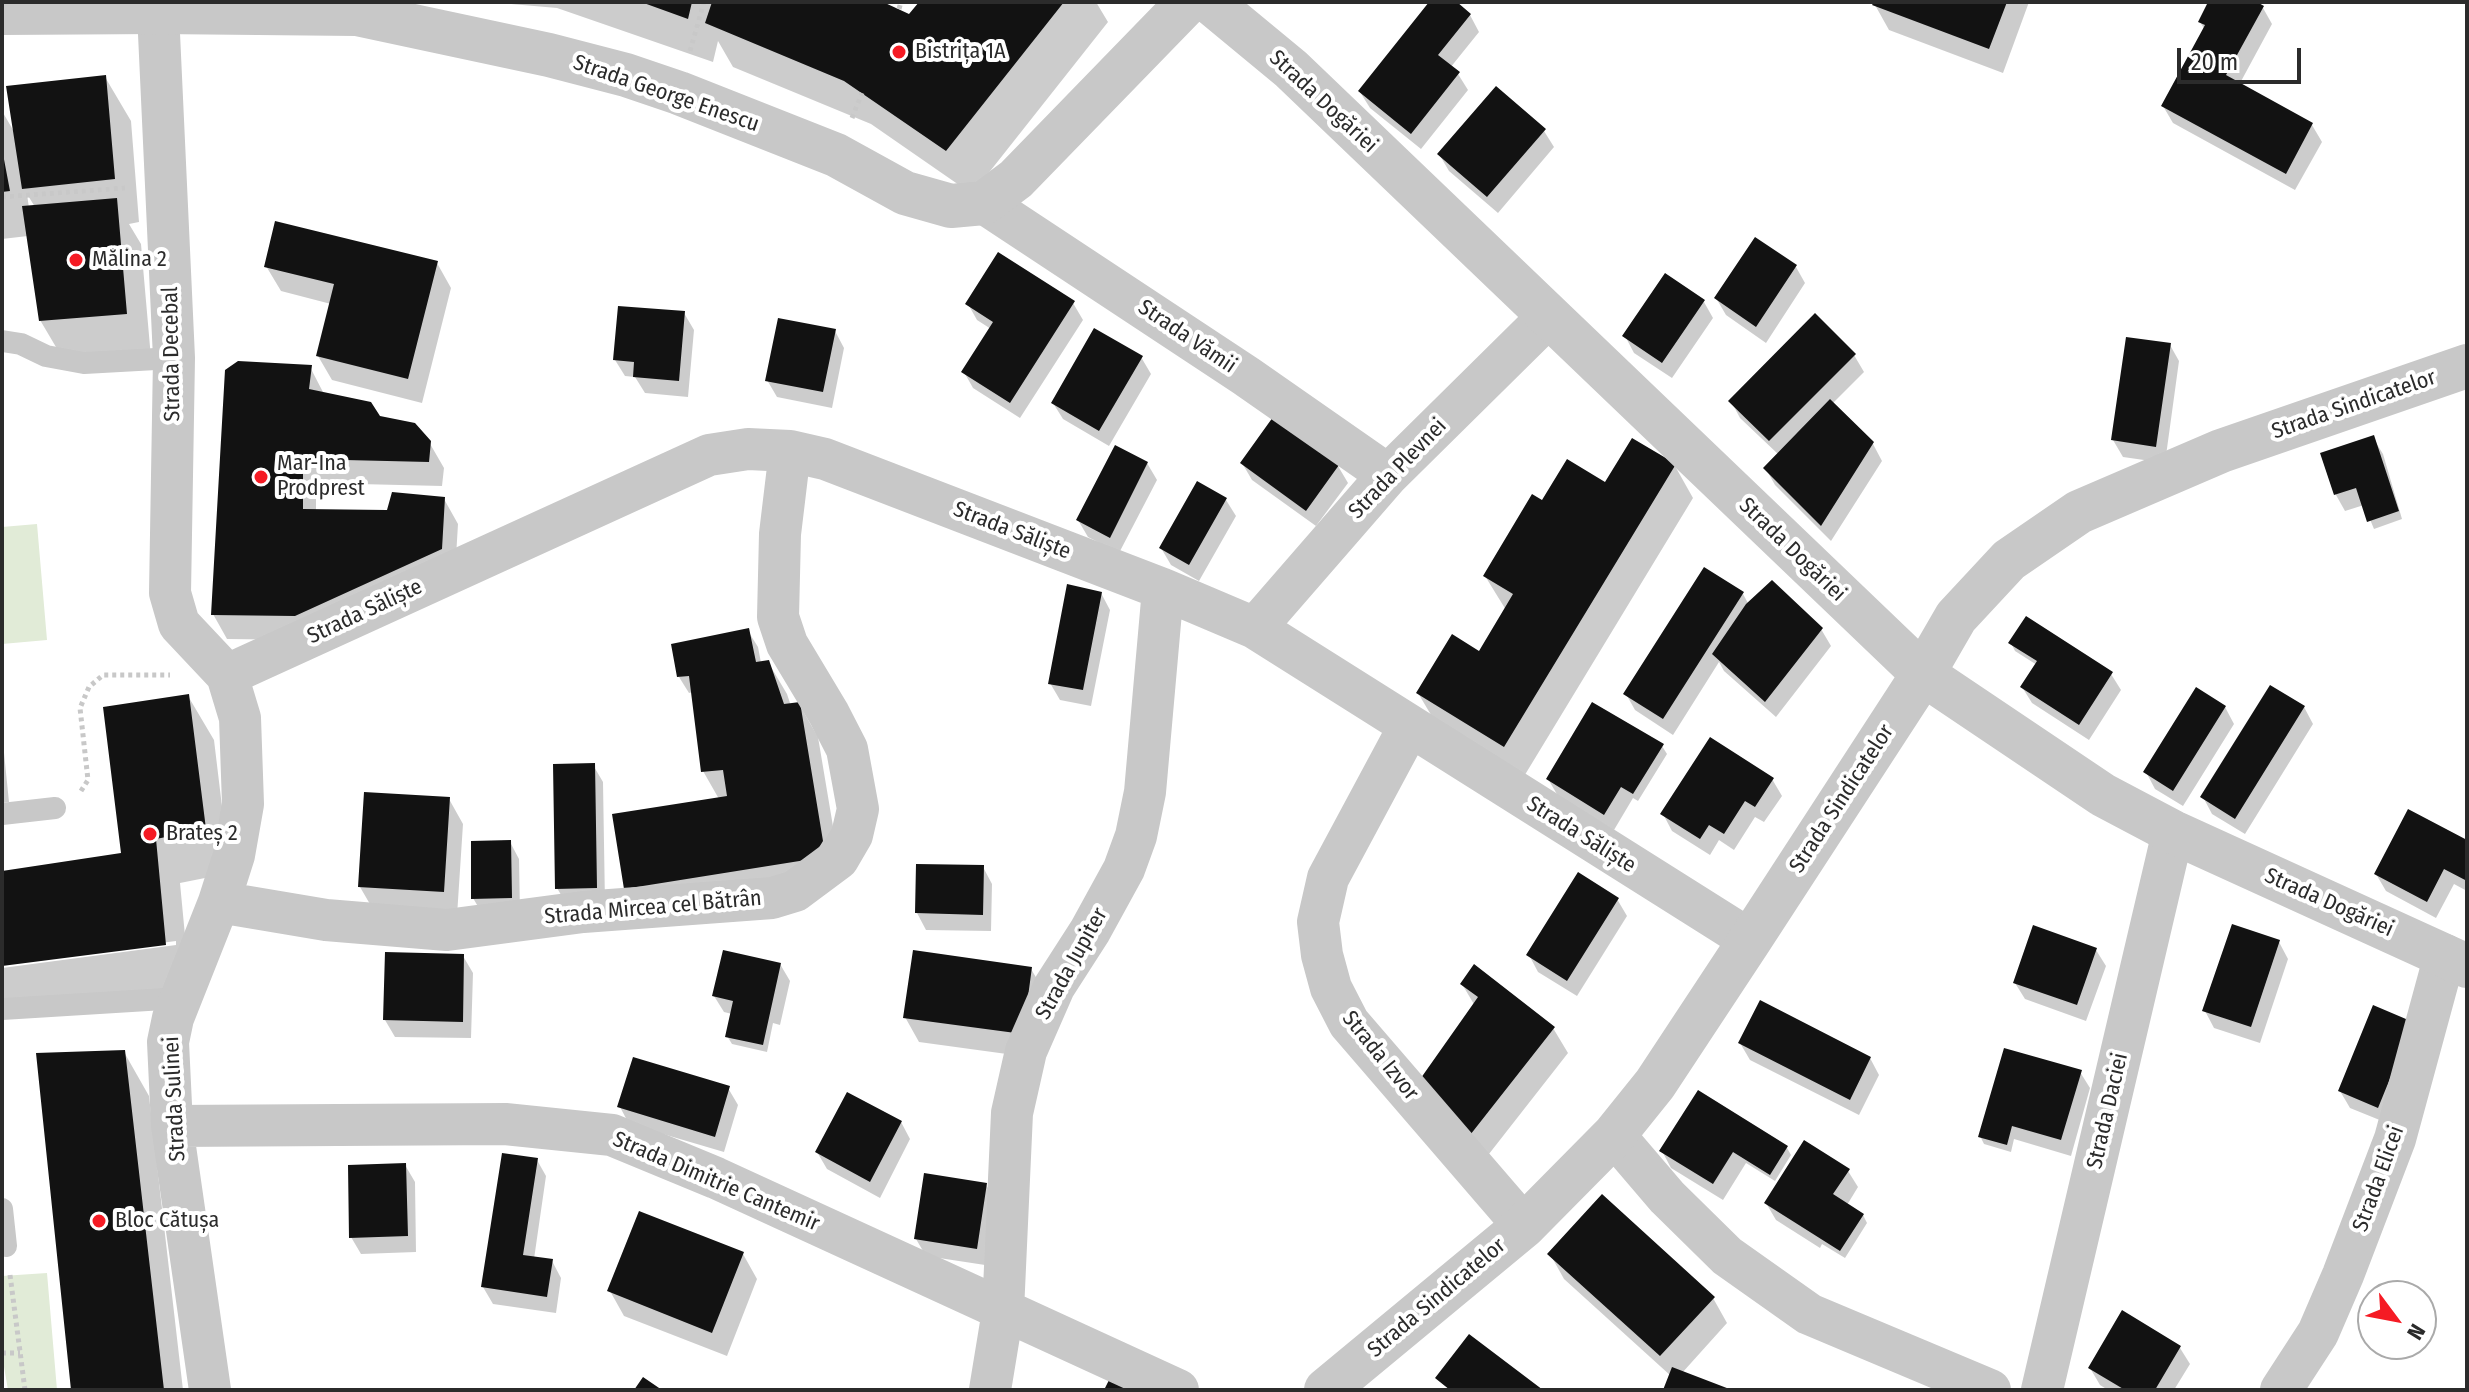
<!DOCTYPE html>
<meta charset="utf-8">
<style>
body{margin:0}
#map{position:relative;width:2469px;height:1392px;overflow:hidden;background:#fff;font-family:"Fira Sans Condensed",sans-serif}
canvas{display:block}
.frame{position:absolute;inset:0;border:4px solid #2b2b2b;pointer-events:none}
.north{position:absolute;left:2357px;top:1280px;width:80px;height:80px;box-sizing:border-box;background:#fff;border:2px solid #aaa;border-radius:50%;rotate:122deg;font-size:22px;font-weight:700;line-height:32px;text-align:center;color:#2b2b2b}
.north::after{content:'';display:block;margin:auto;width:28px;height:36px;background:#f51b24;clip-path:polygon(50% 0,100% 100%,50% 72%,0 100%)}
.scale{position:absolute;left:2177px;top:48px;width:124px;height:36px;box-sizing:border-box;border:4px solid #2b2b2b;border-top:0;padding-left:10px;font-size:24px;line-height:28px;white-space:nowrap;color:#2b2b2b;-webkit-text-stroke:6px #fff;paint-order:stroke}
</style>
<div id="map">
<canvas width="2469" height="1392"></canvas>
<div class="frame"></div>
<div class="north">N</div>
<div class="scale">20 m</div>
</div>
<script>
const c = document.querySelector('canvas').getContext('2d');
c.lineJoin = 'round';
function paint(path, color) { c.fillStyle = color; c.fill(path, 'evenodd'); }
const poly = rows => new Path2D(rows.map(r => 'M' + r).join(''));
function stroke(path, color, width, dash) { c.strokeStyle = color; c.lineWidth = width; c.lineCap = dash ? 'butt' : 'round'; c.setLineDash(dash || []); c.stroke(path); }
function label(font, color, halo, rows, align = 'center') {
  c.font = font + ' "Fira Sans Condensed",sans-serif'; c.lineWidth = 8; c.setLineDash([]); c.textBaseline = 'middle'; c.strokeStyle = halo; c.fillStyle = color; for (const [text, x, y, turn = 0] of rows) {
    c.save(); c.translate(x, y); c.rotate((+turn || 0) * Math.PI / 180); c.textAlign = isNaN(turn) ? turn : align; if (halo) c.strokeText(text, 0, 0); c.fillText(text, 0, 0); c.restore();
  }
}
paint(poly([
 [37,524,47,640,2,644,2,527],
 [47,1273,57,1390,8,1390,2,1355,2,1276]
]), '#e1ebd7');
paint(poly([
 [488,2,878,2,909,16,921,2,1096,2,1108,22,972,194,871,124,733,67,718,41,713,62,557,8],
 [1432,2,1454,2,1470,15,1479,32,1450,68,1458,74,1468,90,1421,149,1370,108,1360,92],
 [1876,2,2029,2,2003,73,1889,30,1875,5],
 [2211,2,2253,2,2263,8,2272,24,2239,85,2312,125,2322,142,2295,190,2173,123,2163,106,2205,30,2200,22],
 [105,77,131,121,139,222,129,224,141,244,151,358,66,364,40,320,28,236,2,239,2,111,16,135],
 [27,194,35,207,29,208],
 [1544,131,1554,147,1498,213,1449,171,1439,154],
 [437,263,451,288,422,403,332,380,318,356,331,304,281,291,266,266],
 [1796,267,1805,283,1766,343,1726,315,1716,298],
 [1704,302,1713,318,1672,378,1634,353,1625,336],
 [1073,303,1083,320,1020,418,973,388,964,372,991,329,977,320,968,304],
 [684,313,694,330,688,397,645,393,635,377,625,376,615,360],
 [835,331,844,348,832,408,777,397,767,380],
 [2170,345,2179,361,2165,463,2123,457,2113,440],
 [1854,355,1864,372,1832,404,1873,444,1882,461,1831,541,1775,485,1766,469,1779,455,1740,418,1731,401],
 [1141,357,1151,374,1109,446,1063,419,1053,403],
 [310,367,324,394,429,442,444,468,442,486,316,483,316,512,389,512,444,499,458,524,455,574,310,640,227,639,213,614],
 [2373,438,2383,454,2402,519,2374,529,2364,505,2345,511,2336,495,2323,454],
 [1147,463,1157,480,1119,553,1088,537,1078,520],
 [1242,463,1338,466,1348,483,1316,526,1252,480],
 [1675,466,1693,498,1523,778,1437,725,1418,693,1480,653,1506,610,1485,576,1543,503],
 [1226,500,1236,516,1199,581,1171,565,1161,548],
 [1101,593,1110,610,1091,706,1060,700,1050,683],
 [1743,594,1749,605,1821,629,1831,646,1776,717,1724,671,1719,662,1673,735,1635,710,1626,694],
 [748,631,758,647,761,663,768,662,787,694,791,706,799,704,818,737,841,874,626,888,719,799,703,771,693,692,689,693,679,677],
 [2011,643,2111,674,2121,690,2089,740,2032,703,2022,687,2037,665,2015,651],
 [188,696,214,740,230,873,180,883,190,988,2,1013,2,968,176,945,176,941,2,964,2,873,124,855],
 [2225,707,2234,724,2183,806,2155,789,2146,772],
 [2304,707,2313,724,2245,834,2212,814,2203,797],
 [2,733,9,802,2,803],
 [1662,746,1667,754,1638,801,1633,798,1614,830,1558,796,1548,779],
 [593,765,603,782,605,904,567,905,557,888],
 [1772,779,1782,796,1764,822,1755,817,1734,850,1719,840,1710,855,1672,831,1663,814],
 [449,799,463,824,457,916,374,911,360,887],
 [510,842,519,859,520,914,483,915,473,898],
 [2467,842,2467,891,2454,884,2436,918,2386,891,2376,874],
 [983,867,992,884,991,931,926,930,917,913],
 [1617,899,1627,916,1577,996,1538,972,1529,955],
 [2279,942,2288,959,2260,1043,2214,1028,2205,1011],
 [2096,950,2106,966,2086,1021,2025,999,2015,983],
 [463,956,473,973,471,1038,395,1037,385,1020],
 [780,964,790,981,780,1025,773,1023,767,1052,732,1044,727,1036,732,1014,724,1012,714,996],
 [1031,969,1046,994,1036,1058,919,1042,905,1017],
 [1462,984,1553,1028,1568,1053,1478,1168,1433,1111,1475,1006],
 [2412,1023,2387,1123,2350,1108,2340,1091],
 [1740,1043,1870,1058,1879,1075,1859,1115,1750,1060],
 [124,1052,149,1096,183,1390,73,1390],
 [2080,1072,2090,1088,2071,1156,2014,1139,2011,1152,1984,1144,1980,1136],
 [728,1088,738,1105,724,1152,629,1124,620,1107],
 [901,1122,910,1139,880,1198,827,1169,817,1152],
 [1787,1148,1791,1155,1775,1181,1746,1163,1723,1200,1671,1168,1662,1151],
 [537,1160,546,1176,534,1259,552,1261,561,1278,556,1313,493,1304,483,1287],
 [405,1165,415,1182,416,1252,361,1254,351,1237],
 [1848,1171,1858,1187,1847,1205,1863,1215,1867,1223,1845,1258,1822,1244,1820,1248,1776,1220,1766,1203],
 [986,1185,996,1201,985,1265,926,1256,916,1239],
 [743,1254,757,1279,727,1356,624,1316,610,1291],
 [1550,1254,1713,1298,1727,1323,1682,1373,1727,1390,1665,1390,1671,1376,1564,1279],
 [2180,1348,2190,1364,2174,1390,2108,1390,2100,1385,2090,1368]
]), '#0003');
paint(poly([
 [641,2,692,2,688,19],
 [712,2,883,2,909,14,919,2,1064,2,946,151,844,81,705,23],
 [1429,2,1457,2,1471,14,1438,55,1460,72,1411,134,1358,91],
 [1874,2,2007,2,1989,49,1872,5],
 [2208,2,2257,2,2264,6,2226,75,2313,123,2286,174,2161,106,2205,25,2198,22],
 [106,75,115,179,22,189,6,86],
 [1496,86,1546,129,1487,197,1437,154],
 [3,154,10,191,2,192,2,155],
 [117,198,127,314,39,321,22,206],
 [275,221,438,261,408,379,316,356,334,284,264,267],
 [1755,237,1797,265,1756,327,1714,298],
 [998,252,1075,301,1010,403,961,372,993,322,965,304],
 [1665,273,1705,300,1662,363,1622,336],
 [618,306,685,311,679,381,633,377,634,362,613,360],
 [1815,313,1856,354,1769,441,1728,401],
 [778,318,836,329,823,392,765,381],
 [1094,328,1143,356,1099,431,1051,403],
 [2126,337,2171,343,2156,447,2111,440],
 [238,361,312,365,309,389,371,402,380,416,415,423,431,441,429,462,303,459,303,509,387,510,392,492,445,497,442,549,295,616,211,615,225,370],
 [1830,399,1874,442,1821,526,1763,468],
 [1273,417,1339,465,1306,511,1240,463],
 [2374,435,2399,511,2367,522,2356,488,2334,495,2320,453],
 [1632,438,1676,464,1504,747,1416,693,1452,634,1479,651,1513,594,1483,576,1532,494,1542,500,1567,459,1605,482],
 [1115,445,1148,462,1110,538,1076,520],
 [1197,481,1227,498,1189,565,1159,548],
 [1704,567,1744,592,1663,719,1623,694],
 [1772,580,1823,628,1765,702,1712,654,1746,604],
 [1067,584,1102,592,1083,690,1048,684],
 [2026,616,2113,672,2079,725,2020,687,2037,661,2008,643],
 [749,628,756,662,769,660,784,704,800,702,823,841,812,859,624,889,612,814,727,796,723,770,701,772,689,676,677,677,671,644],
 [2270,685,2305,706,2235,819,2200,797],
 [2196,687,2226,706,2173,791,2143,772],
 [189,694,206,829,156,839,166,945,2,966,2,871,121,853,103,707],
 [1592,702,1664,744,1633,794,1621,787,1604,815,1546,779],
 [1710,737,1774,778,1755,807,1745,801,1724,834,1709,825,1700,839,1660,814],
 [595,763,597,888,555,889,553,764],
 [364,792,450,797,444,892,358,887],
 [2408,809,2467,840,2467,881,2444,869,2427,902,2374,874],
 [511,840,512,898,471,899,471,841],
 [916,864,984,865,983,915,915,913],
 [1578,872,1619,898,1567,981,1526,955],
 [2232,924,2280,940,2251,1027,2202,1011],
 [2033,925,2097,948,2077,1005,2013,983],
 [723,950,781,963,763,1045,725,1037,733,1001,712,996],
 [913,950,1032,967,1023,1034,903,1018],
 [385,952,464,954,463,1022,383,1020],
 [1474,964,1555,1027,1463,1144,1416,1085,1478,997,1460,984],
 [1760,1000,1871,1057,1850,1100,1738,1043],
 [2373,1005,2413,1022,2378,1108,2338,1091],
 [2004,1048,2082,1070,2061,1140,2012,1126,2007,1145,1978,1137],
 [125,1050,164,1390,71,1390,36,1053],
 [633,1057,730,1086,715,1137,617,1107],
 [1698,1090,1788,1146,1770,1175,1733,1152,1713,1184,1659,1151],
 [847,1092,902,1121,870,1182,815,1152],
 [1804,1140,1850,1169,1833,1194,1864,1214,1840,1251,1764,1203],
 [502,1153,538,1158,523,1255,553,1259,547,1297,481,1287],
 [406,1163,408,1236,349,1238,348,1165],
 [924,1173,987,1183,977,1249,914,1239],
 [1602,1194,1715,1297,1660,1356,1547,1254],
 [639,1211,744,1252,712,1333,607,1291],
 [2122,1310,2181,1346,2155,1390,2125,1390,2088,1368],
 [1469,1334,1543,1390,1450,1390,1435,1378],
 [1672,1367,1732,1390,1663,1390],
 [643,1377,662,1390,634,1390],
 [1110,1378,1136,1390,1104,1390]
]), '#121212');
stroke(poly([
 [899,9,901,2],
 [690,51,704,2],
 [852,118,862,93],
 [2,197,125,188],
 [81,791,88,780,80,708,89,687,103,675,170,675],
 [10,1275,25,1390],
 [2,1353,20,1353]
]), '#c8c8c8', 5, [4, 4]);
stroke(poly([
 [2,341,21,344,46,356,84,363,174,358],
 [2,814,55,808],
 [2,1009,180,998],
 [2,1209,6,1246]
]), '#c8c8c8', 22);
stroke(poly([
 [158,12,174,358,170,593,179,624,227,675,240,718,243,804,234,855,219,902,173,1018,168,1042,172,1126,210,1390],
 [984,203,1246,376,1388,475],
 [1255,628,1388,475,1548,317],
 [227,675,709,455,748,449,790,451,825,459,1163,589,1255,628,1750,940],
 [1409,727,1328,878,1318,922,1322,955,1331,988,1349,1023,1524,1226],
 [219,902,326,920,447,930,583,912,772,898,795,891,838,859,852,835,858,809,847,749,829,714,787,644,778,617,780,534,790,451],
 [172,1126,505,1124,612,1135,716,1178,1178,1390],
 [1614,1135,1667,1197,1727,1256,1809,1314,1990,1390],
 [990,1390,1003,1311,1012,1113,1026,1051,1054,987,1090,931,1124,869,1136,836,1145,792,1163,589],
 [2042,1390,2173,832],
 [2281,1390,2318,1333,2343,1275,2395,1139,2445,955]
]), '#c8c8c8', 42);
stroke(poly([
 [1210,2,1291,69,1923,674,2103,795,2173,832,2467,966],
 [2,13,158,12,357,14,549,55,626,75,679,93,836,155,905,193,951,206,984,203,1016,179,1188,2],
 [1326,1390,1524,1226,1614,1135,1655,1084,1750,940,1923,674,1956,617,2009,560,2079,512,2221,451,2467,366]
]), '#c8c8c8', 44);
for (const [x, y, r, color] of [
 [899,52,8,"#f51b24"],
 [76,260,8,"#f51b24"],
 [261,477,8,"#f51b24"],
 [150,834,8,"#f51b24"],
 [99,1221,8,"#f51b24"]
]) { const dot = new Path2D(); dot.arc(x, y, r, 0, 2 * Math.PI); c.fillStyle = color; c.fill(dot); stroke(dot, '#fff', 3); }
label('22px', '#2b2b2b', '#fff', [
 ["Bistrița 1A",915,52],
 ["Mălina 2",92,260],
 ["Mar-Ina",277,464],
 ["Prodprest",277,489],
 ["Brateș 2",166,834],
 ["Bloc Cătușa",115,1221]
], 'left');
label('22px', '#2b2b2b', '#fff', [
 ["Strada George Enescu",666,94,19],
 ["Strada Dogăriei",1323,102,43],
 ["Strada Vămii",1187,337,34],
 ["Strada Decebal",172,354,-91],
 ["Strada Sindicatelor",2354,405,-19],
 ["Strada Plevnei",1398,469,-46],
 ["Strada Săliște",1012,531,21],
 ["Strada Dogăriei",1792,550,44],
 ["Strada Săliște",365,612,-25],
 ["Strada Sindicatelor",1842,799,-57],
 ["Strada Săliște",1581,835,32],
 ["Strada Dogăriei",2329,903,24],
 ["Strada Mircea cel Bătrân",653,908,-5],
 ["Strada Jupiter",1072,964,-61],
 ["Strada Izvor",1380,1056,51],
 ["Strada Sulinei",175,1099,-93],
 ["Strada Daciei",2108,1111,-77],
 ["Strada Elicei",2379,1179,-70],
 ["Strada Dimitrie Cantemir",716,1182,23],
 ["Strada Sindicatelor",1437,1298,-40]
]);
</script>
